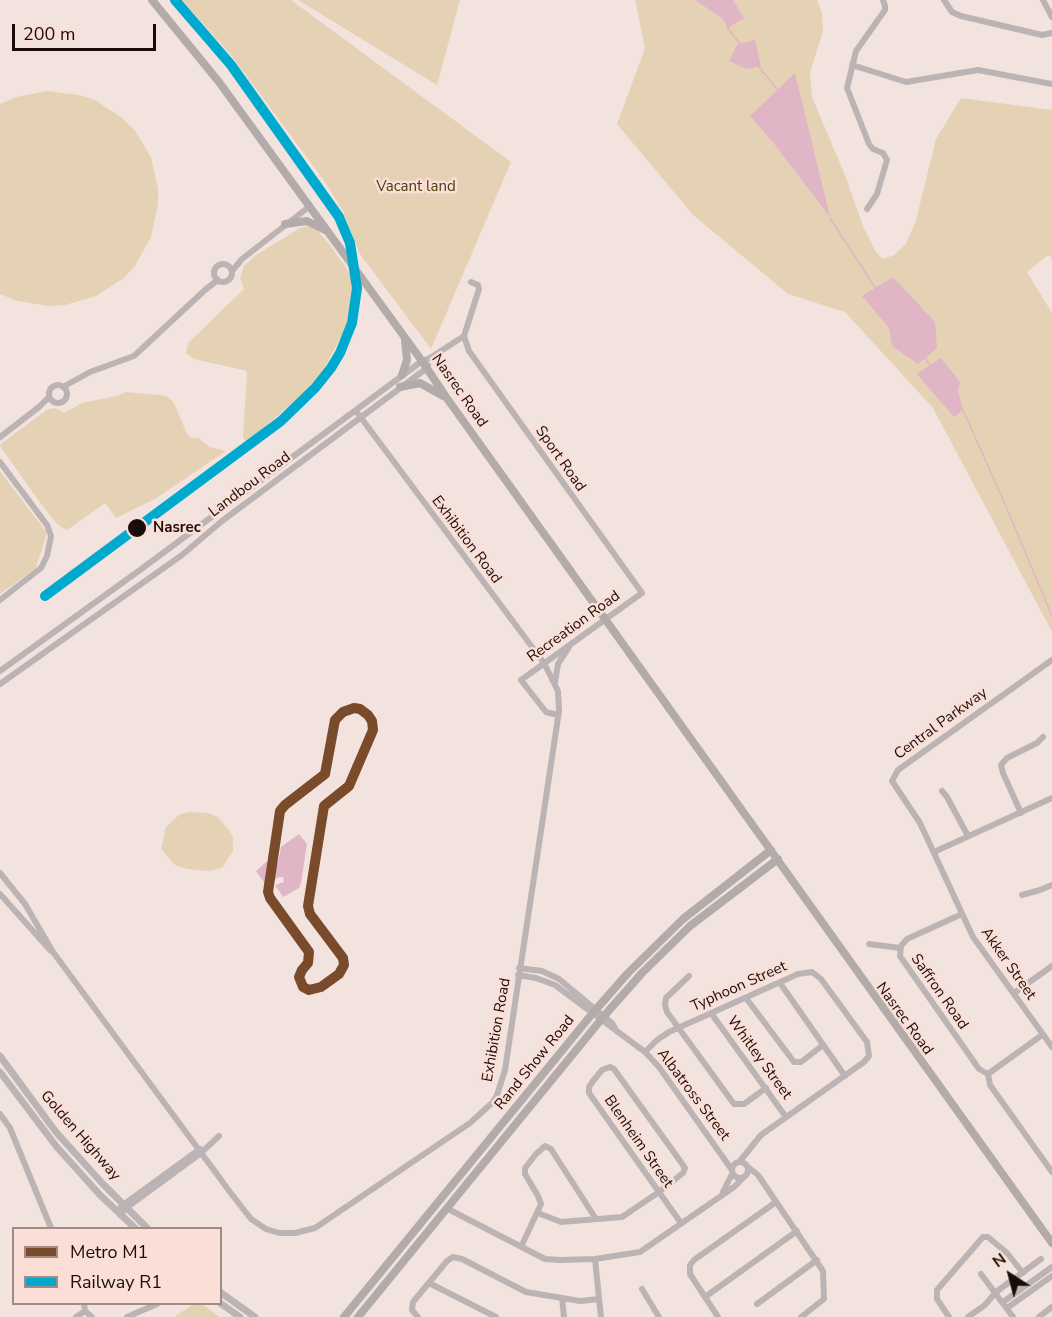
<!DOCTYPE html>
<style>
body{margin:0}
#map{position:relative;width:1052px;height:1317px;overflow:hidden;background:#f3e3de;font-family:"Nunito Sans",sans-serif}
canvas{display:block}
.legend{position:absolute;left:12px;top:1227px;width:210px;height:78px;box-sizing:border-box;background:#fbdfd6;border:2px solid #a18b84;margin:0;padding:8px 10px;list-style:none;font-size:18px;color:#190d0a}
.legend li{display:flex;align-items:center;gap:12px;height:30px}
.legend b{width:30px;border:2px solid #a18b84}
.north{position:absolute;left:980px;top:1245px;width:60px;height:60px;-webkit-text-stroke:4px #fbdfd6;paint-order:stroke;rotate:324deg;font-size:16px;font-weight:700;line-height:24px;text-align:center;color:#190d0a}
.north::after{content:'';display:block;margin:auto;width:21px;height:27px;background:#190d0a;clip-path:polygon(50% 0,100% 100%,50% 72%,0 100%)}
.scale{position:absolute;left:12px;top:24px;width:144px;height:27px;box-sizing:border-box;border:3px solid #190d0a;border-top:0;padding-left:8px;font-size:18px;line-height:21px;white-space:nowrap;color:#190d0a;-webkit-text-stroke:4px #fbdfd6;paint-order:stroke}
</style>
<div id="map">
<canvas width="1052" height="1317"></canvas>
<ul class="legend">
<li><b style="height:8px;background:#7a4b2a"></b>Metro M1</li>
<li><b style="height:8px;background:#00a9ce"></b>Railway R1</li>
</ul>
<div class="north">N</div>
<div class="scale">200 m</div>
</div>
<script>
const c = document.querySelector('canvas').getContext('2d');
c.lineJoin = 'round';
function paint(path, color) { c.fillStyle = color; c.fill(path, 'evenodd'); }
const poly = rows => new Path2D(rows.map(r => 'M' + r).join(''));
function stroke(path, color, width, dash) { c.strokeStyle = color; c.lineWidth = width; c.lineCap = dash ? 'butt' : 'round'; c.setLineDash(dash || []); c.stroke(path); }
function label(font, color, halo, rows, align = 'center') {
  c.font = font + ' "Nunito Sans",sans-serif'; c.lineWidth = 5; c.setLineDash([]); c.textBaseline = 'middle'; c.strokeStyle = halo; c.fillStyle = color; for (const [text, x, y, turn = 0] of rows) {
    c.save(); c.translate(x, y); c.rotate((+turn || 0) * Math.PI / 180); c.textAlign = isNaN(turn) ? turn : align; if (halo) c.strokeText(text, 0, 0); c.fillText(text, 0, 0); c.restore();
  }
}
paint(poly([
 [182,0,291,0,511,162,431,349,360,254,343,211,325,182,231,55],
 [298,0,460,0,437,85],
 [635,0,817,0,822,13,823,32,810,72,812,97,845,175,863,226,876,252,883,259,894,255,906,244,916,220,936,139,961,98,1052,110,1052,258,1048,255,1027,272,1052,313,1052,632,933,408,845,312,788,294,693,215,617,124,645,48],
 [47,91,79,95,95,100,122,118,134,129,151,157,158,189,158,205,151,237,135,266,124,278,96,296,65,305,49,306,17,301,0,294,0,104,16,97],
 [308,226,315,228,330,245,351,275,353,285,346,327,323,371,297,399,246,442,243,438,247,371,194,359,186,353,188,343,244,289,240,278,244,266,256,255,300,228],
 [127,392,167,396,174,403,187,434,192,438,198,438,210,447,226,451,155,499,116,518,105,503,67,530,58,525,41,504,0,446,2,443,48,409,55,408,64,413,82,403,116,396],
 [0,471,47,533,36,568,0,594],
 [189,812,208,813,218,817,229,830,233,838,233,851,222,868,210,871,187,869,175,865,161,849,166,827,180,814],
 [194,1304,202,1304,220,1317,174,1317]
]), '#e5d2b5');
paint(poly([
 [695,0,733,0,744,18,728,28,723,19],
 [755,40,761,66,747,69,729,61,737,45],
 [795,73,830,217,775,145,750,116],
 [893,277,935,322,937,348,918,364,892,346,889,328,862,296],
 [941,358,960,382,958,391,963,410,954,417,917,374],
 [299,834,307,844,301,883,299,888,283,897,275,885,284,882,283,877,279,877,266,885,256,871,266,862,278,863,281,847]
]), '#e0b5c6');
stroke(poly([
 [727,27,741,45],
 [757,65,777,89],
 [830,218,876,289],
 [924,357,930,365],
 [963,410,1005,504,1052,616]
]), '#e0b5c6', 1.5);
stroke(poly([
 [944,0,952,12,961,16,1042,35,1052,33],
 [1043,0,1052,17],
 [852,65,906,82,978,70,1052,84],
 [867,209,877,194,887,160,883,153,873,149,869,144,847,88,856,51,885,10,885,6,883,0],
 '214 273a9 9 0 1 1 18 0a9 9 0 1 1-18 0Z',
 [232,271,242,259,310,206],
 [464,336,469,351,642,593,521,680,546,712,558,715],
 '49 394a9 9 0 1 1 18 0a9 9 0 1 1-18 0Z',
 [63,387,90,372,134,356,206,289,218,280],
 [0,437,39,407,49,397],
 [0,462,47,525,51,536,47,556,41,568,0,600],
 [1052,660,898,770,892,781,920,823,973,937,1052,1047],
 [0,671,140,570,422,361,430,358,464,336,479,289,478,285,471,282],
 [555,682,558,664,569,647],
 [0,684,182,555,222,521,427,368,428,365],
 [942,791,947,797,968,836],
 [1021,813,1003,773,1001,765,1007,758,1037,743,1043,737],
 [934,852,1052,798],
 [0,873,25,904,53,952,230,1192,251,1219,266,1229,279,1233,295,1233,315,1228,470,1123,493,1102,497,1095,505,1070,559,711,558,691,544,663,356,411],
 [0,894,50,950],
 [1022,895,1040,890,1052,885],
 [962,914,907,939,901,946,900,956,979,1069,988,1074],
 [869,944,900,948],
 [519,968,542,971,559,979,612,1023,615,1028],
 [518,975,536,978,555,985,645,1052,659,1067,732,1170],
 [689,976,666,998,665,1005,667,1012,734,1104,744,1104,766,1088],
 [780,983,845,1076],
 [1014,993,1052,966],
 [746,998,794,1062,801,1062,823,1045],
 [711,1013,786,1117],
 [645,1052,657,1040,669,1032,798,974,812,972,821,979,867,1042,869,1056,864,1062,761,1135,740,1161],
 [988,1074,990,1085,1052,1172],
 [988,1074,1042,1035],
 [0,1114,10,1128,51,1228],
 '732 1170a8 8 0 1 1 16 0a8 8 0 1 1-16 0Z',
 [748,1167,758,1175,823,1271,824,1299,801,1317],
 [723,1192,732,1174],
 [448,1209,545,1259,560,1260,595,1259,640,1252,734,1187,744,1177],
 [117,1211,123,1205,200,1149],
 [538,1213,561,1222,622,1217,659,1192,683,1173,685,1168,678,1158,614,1069,610,1067,602,1070,593,1081,589,1087,589,1093,659,1192,681,1223],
 [120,1215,126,1208,201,1153,219,1136],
 [521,1247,541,1204,538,1196,525,1174,525,1168,536,1154,545,1146,551,1149,596,1219],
 [595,1259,601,1317],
 [981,1274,1013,1317],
 [429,1283,496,1317],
 [642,1289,659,1317],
 [705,1297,797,1231],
 [562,1298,564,1317],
 [1003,1302,1052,1267],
 [757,1304,817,1260],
 [1007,1308,1052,1276],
 [85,1311,92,1317],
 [76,1317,85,1311,84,1304],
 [127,1317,157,1304],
 [418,1317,412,1310,413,1302,447,1261,453,1257,462,1259,526,1292,580,1301,599,1299],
 [718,1317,690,1274,690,1265,694,1260,776,1202],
 [949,1317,937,1299,937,1290,983,1237,988,1237,1007,1253,1023,1273],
 [968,1317,985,1305,996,1292,1041,1259],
 [1039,1317,1052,1307]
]), '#bcb4b4', 6);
stroke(poly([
 [0,1056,56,1132,102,1183,147,1228],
 [0,1072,56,1146,100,1195,135,1228],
 [220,1292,255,1317],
 [220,1303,240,1317]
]), '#bcb4b4', 7);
stroke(poly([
 [152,0,219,82,422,361,446,397,1052,1243],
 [285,224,307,221,325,230],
 [402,375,407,360,405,340],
 [400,387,420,383,443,396],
 [344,1317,592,1014,628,973,683,919,771,850],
 [358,1317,604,1016,642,973,690,926,778,859]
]), '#b2abaa', 8);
stroke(poly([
 [45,596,281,421,315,388,331,368,340,353,352,323,357,288,350,243,339,217,231,65,175,0]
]), '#00a9ce', 10);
stroke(poly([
 [354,708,360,709,368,715,372,721,373,730,349,786,324,806,308,906,310,914,343,958,344,965,339,974,321,987,309,990,303,987,299,977,302,970,308,963,309,952,270,898,268,892,279,818,280,811,285,805,325,774,335,720,343,712,354,708]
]), '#7a4b2a', 10);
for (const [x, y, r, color] of [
 [137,528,10,"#190d0a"]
]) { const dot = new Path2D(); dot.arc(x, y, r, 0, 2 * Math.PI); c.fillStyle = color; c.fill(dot); stroke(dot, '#fbdfd6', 2); }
label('15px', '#4c3b10', '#fbdfd6', [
 ["Vacant land",416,187]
]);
label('15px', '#190d0a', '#fbdfd6', [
 ["Nasrec Road",459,391,55],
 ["Sport Road",560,459,55],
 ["Landbou Road",250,485,-37],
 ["Exhibition Road",466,540,53],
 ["Recreation Road",574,627,-36],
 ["Central Parkway",941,724,-36],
 ["Akker Street",1008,964,55],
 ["Typhoon Street",739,987,-24],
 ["Saffron Road",939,992,55],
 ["Nasrec Road",904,1019,54],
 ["Exhibition Road",497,1030,-80],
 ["Whitley Street",759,1058,54],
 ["Rand Show Road",535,1063,-51],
 ["Albatross Street",693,1095,53],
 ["Golden Highway",80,1136,49],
 ["Blenheim Street",638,1142,55]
]);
label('bold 15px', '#190d0a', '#fbdfd6', [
 ["Nasrec",153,528]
], 'left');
</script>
